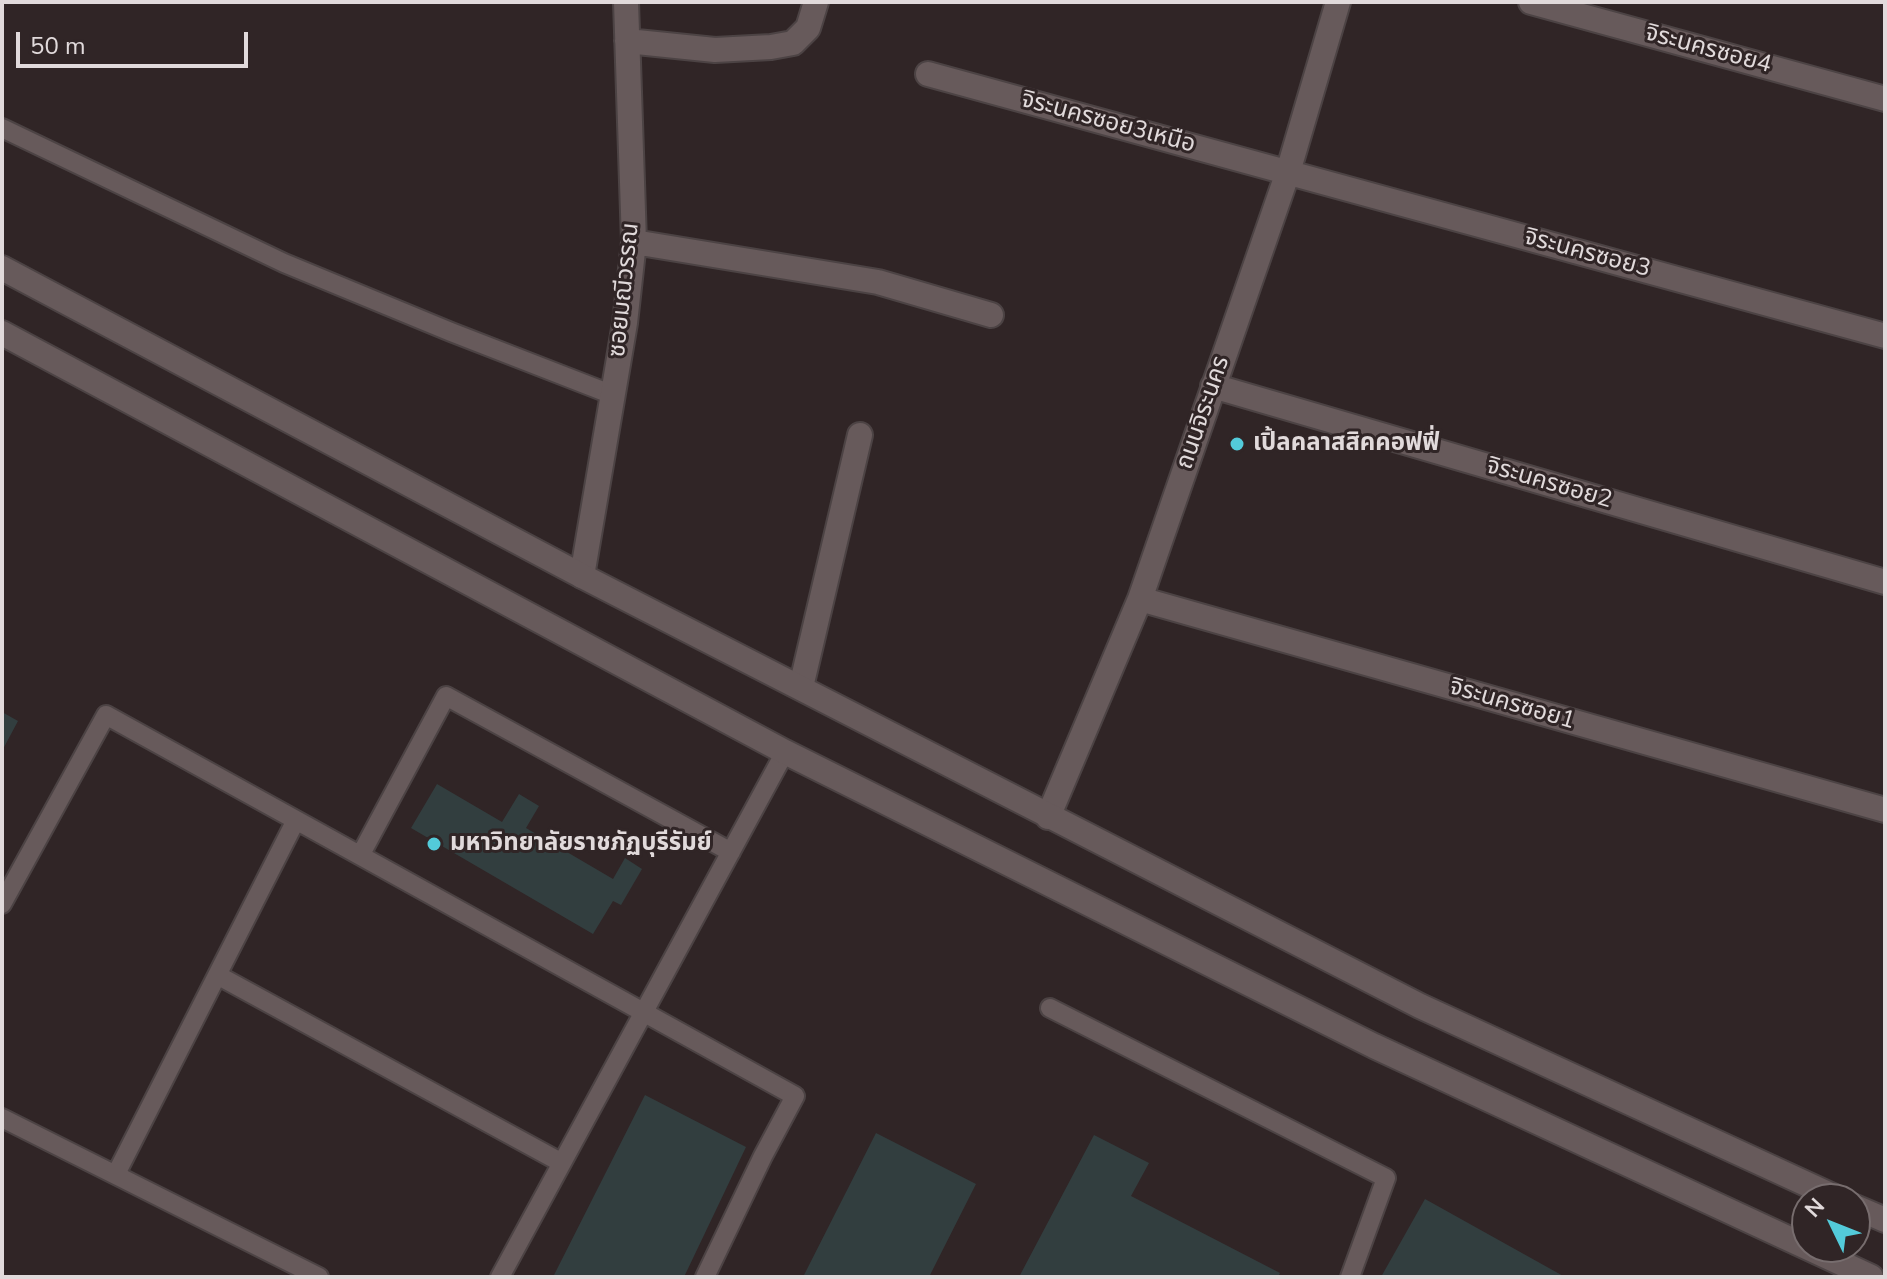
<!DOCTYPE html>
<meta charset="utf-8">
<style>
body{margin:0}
#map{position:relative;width:1887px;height:1279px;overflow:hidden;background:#302526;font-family:"Nunito Sans",sans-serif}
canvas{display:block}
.frame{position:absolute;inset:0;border:4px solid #e1dadb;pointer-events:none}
.north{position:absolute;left:1791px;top:1183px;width:80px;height:80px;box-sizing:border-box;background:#302526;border:2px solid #776d6e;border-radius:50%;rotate:313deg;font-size:22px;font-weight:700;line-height:32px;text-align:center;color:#e1dadb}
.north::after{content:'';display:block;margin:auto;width:28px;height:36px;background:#53cbda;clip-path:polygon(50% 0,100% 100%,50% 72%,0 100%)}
.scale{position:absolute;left:16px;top:32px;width:232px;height:36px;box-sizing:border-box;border:4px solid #e1dadb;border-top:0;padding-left:10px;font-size:24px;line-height:28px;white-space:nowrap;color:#e1dadb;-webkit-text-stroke:6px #302526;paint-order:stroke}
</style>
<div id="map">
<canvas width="1887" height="1279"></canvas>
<div class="frame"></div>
<div class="north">N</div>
<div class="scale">50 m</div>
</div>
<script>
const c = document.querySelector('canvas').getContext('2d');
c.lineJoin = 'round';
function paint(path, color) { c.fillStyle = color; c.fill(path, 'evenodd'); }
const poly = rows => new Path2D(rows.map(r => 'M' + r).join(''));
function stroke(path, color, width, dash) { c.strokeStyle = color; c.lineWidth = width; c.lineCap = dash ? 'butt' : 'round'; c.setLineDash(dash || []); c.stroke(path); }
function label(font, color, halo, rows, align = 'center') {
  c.font = font + ' "Nunito Sans","Noto Sans Thai",sans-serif'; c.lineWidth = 6; c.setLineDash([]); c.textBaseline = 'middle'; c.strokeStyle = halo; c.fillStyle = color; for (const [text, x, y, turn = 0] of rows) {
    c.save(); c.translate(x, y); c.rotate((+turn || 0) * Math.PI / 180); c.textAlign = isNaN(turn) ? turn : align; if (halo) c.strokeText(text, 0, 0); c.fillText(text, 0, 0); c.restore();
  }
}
paint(poly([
 [2,712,18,721,2,751],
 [437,784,502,822,519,794,539,806,526,828,613,879,625,858,642,869,621,905,613,901,593,934,411,828],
 [645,1095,746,1147,684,1277,553,1277],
 [876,1133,976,1184,929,1277,803,1277],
 [1094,1135,1149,1163,1131,1196,1280,1273,1278,1277,1019,1277],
 [1425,1199,1565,1277,1381,1277]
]), '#323e3f');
const lane = poly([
 [2,128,284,263,451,332,613,395],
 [361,854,446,696,731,852],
 [2,904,106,715,795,1096,763,1156,705,1277],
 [219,976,562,1163],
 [1050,1008,1386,1178,1350,1277],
 [2,1118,319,1277],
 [116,1174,296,820],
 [500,1277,785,752]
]);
const street = poly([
 [1531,2,1885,99],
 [627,41,715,50,771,47,793,43,808,28,816,2],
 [928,74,1885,336],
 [634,242,878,282,991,315],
 [1213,386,1885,582],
 [582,576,625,323,634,242,626,2],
 [1140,599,1885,810],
 [801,687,860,435],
 [1048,817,1140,599,1288,172,1338,2]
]);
const secondary = poly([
 [2,268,582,576,1420,1006,1839,1199],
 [2,333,785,752,1374,1046,1871,1277],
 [1855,1207,1885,1220]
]);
stroke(lane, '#4c4344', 22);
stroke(street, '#4c4344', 28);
stroke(secondary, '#4c4344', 28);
stroke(lane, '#675a5b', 18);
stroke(street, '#675a5b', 24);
stroke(secondary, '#675a5b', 24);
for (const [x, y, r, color] of [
 [1237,444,8,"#53cbda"],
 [434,844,8,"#53cbda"]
]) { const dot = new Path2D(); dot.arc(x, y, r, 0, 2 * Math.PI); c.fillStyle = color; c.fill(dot); stroke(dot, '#302526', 3); }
label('24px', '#e1dadb', '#302526', [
 ["จิระนครซอย4",1708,50,15],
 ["จิระนครซอย3เหนือ",1108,123,15],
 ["จิระนครซอย3",1587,254,15],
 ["ซอยมณีวรรณ",625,290,-84],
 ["ถนนจิระนคร",1204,413,-71],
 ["จิระนครซอย2",1549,484,16],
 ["จิระนครซอย1",1512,705,16]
]);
label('bold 24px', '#e1dadb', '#302526', [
 ["เปิ้ลคลาสสิคคอฟฟี่",1253,444],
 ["มหาวิทยาลัยราชภัฏบุรีรัมย์",450,844]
], 'left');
</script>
